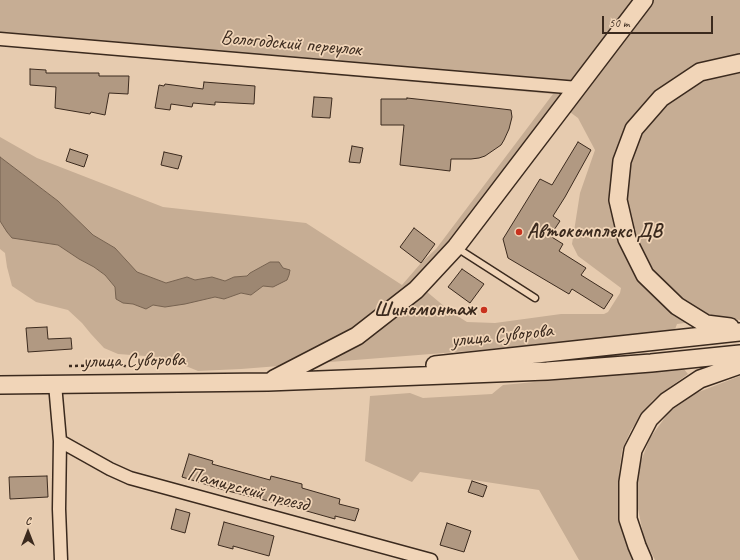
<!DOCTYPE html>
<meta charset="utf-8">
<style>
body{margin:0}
#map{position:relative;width:740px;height:560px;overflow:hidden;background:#e6cbaf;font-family:Caveat,sans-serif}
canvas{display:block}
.north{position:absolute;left:8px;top:512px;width:40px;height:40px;-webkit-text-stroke:3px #f1d5b8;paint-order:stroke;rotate:0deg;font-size:11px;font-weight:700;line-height:16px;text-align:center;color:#3b2a1e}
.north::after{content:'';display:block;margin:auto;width:14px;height:18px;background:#3b2a1e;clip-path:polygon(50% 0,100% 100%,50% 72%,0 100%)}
.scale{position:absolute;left:602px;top:16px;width:111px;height:18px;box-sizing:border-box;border:2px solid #3b2a1e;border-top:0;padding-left:5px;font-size:12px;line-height:14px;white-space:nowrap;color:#3b2a1e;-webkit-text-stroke:3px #f1d5b8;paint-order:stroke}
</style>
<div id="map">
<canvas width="740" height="560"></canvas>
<div class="north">С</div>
<div class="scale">50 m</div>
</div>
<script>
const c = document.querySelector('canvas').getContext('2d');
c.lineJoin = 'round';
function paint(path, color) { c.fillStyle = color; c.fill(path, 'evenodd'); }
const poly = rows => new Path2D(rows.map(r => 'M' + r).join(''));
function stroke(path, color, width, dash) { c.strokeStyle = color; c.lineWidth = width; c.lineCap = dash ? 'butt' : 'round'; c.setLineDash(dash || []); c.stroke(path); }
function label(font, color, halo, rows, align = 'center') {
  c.font = font + ' Caveat,sans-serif'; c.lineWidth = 3.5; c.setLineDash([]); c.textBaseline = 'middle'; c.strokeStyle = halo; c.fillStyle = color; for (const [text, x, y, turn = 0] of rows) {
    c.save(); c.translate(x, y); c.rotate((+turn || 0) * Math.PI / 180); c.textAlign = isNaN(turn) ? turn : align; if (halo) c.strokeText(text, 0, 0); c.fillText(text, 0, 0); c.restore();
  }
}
paint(poly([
 [0,0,740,0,740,320,723,318,677,324,674,332,469,351,241,369,198,371,181,364,159,357,118,354,104,348,91,334,82,323,68,310,36,302,12,286,7,267,5,253,0,249,0,221,12,237,58,245,79,259,94,267,105,275,115,287,123,303,133,304,146,309,153,305,165,307,215,297,224,299,241,293,251,295,263,286,273,287,283,268,270,262,250,273,247,276,234,277,225,281,212,277,195,280,187,277,166,283,137,272,115,248,93,235,58,201,0,157,0,137,37,158,163,207,306,223,402,285,421,263,436,249,553,94,0,46],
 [563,107,578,118,595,150,580,193,572,244,578,256,621,288,620,293,608,312,604,314,561,314,495,323,467,322,451,312,420,286],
 [683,368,688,374,663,392,652,401,631,430,622,450,619,474,620,502,636,560,579,560,539,490,420,472,412,482,365,461,370,396,410,393,423,398,492,394,503,385],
 [740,376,740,560,655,560,644,538,637,504,638,469,650,438,669,412,696,393]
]), '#c6ad94');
const water = poly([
 [0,157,58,201,93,235,115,248,137,272,166,283,187,277,195,280,212,277,225,281,234,277,247,276,250,273,270,262,279,262,283,268,290,270,289,275,287,280,273,287,263,286,251,295,241,293,224,299,215,297,185,304,165,307,153,305,146,309,133,304,123,303,116,299,115,287,105,275,94,267,79,259,58,245,12,238,7,232,0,221,0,157]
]);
paint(water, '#9d8772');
stroke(water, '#766250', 1);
const building = poly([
 [30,69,46,70,46,73,99,73,99,76,129,76,128,94,109,93,105,115,91,112,90,114,55,108,56,87,30,85,30,69],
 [204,82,255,86,254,104,215,102,215,105,193,103,192,107,171,104,170,110,155,108,159,85,164,86,165,84,203,89,204,82],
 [314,97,332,98,330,118,312,117,314,97],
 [407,98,444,102,511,110,512,117,509,129,504,140,501,145,485,156,479,158,471,159,451,159,450,171,400,165,404,125,381,125,381,99,407,99,407,98],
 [578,142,591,150,565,197,553,216,560,221,550,236,563,244,559,251,586,268,581,275,613,295,604,309,572,289,569,294,508,258,503,239,540,179,552,185,578,142],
 [352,146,363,148,360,163,349,162,352,146],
 [70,149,88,155,84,167,66,161,70,149],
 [164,152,182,156,178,169,161,165,164,152],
 [414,228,435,244,421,263,400,247,414,228],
 [462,269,484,284,470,303,448,287,462,269],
 [47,327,48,339,71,338,72,349,28,352,26,328,47,327],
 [189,454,213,461,212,464,270,480,271,476,302,484,302,488,340,499,339,504,359,509,355,521,335,516,335,519,296,508,224,490,182,477,189,454],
 [47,476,48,497,10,499,9,477,47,476],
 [472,481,487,486,483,497,468,492,472,481],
 [176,509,190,513,185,533,171,529,176,509],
 [224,522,274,536,269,556,233,546,233,549,218,545,224,522],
 [447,523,471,531,464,552,440,545,447,523]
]);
paint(building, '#b19982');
stroke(building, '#3b2a1e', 1);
const lane = poly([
 [457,248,535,298]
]);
const street = poly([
 [0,39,578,88],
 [55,384,60,441,59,509,61,560],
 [60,441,110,469,130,478,431,560]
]);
const secondary = poly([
 [730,327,706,324,677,306,645,275,627,239,618,200,622,161,634,129,661,98,700,72,740,63],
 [435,365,740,332],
 [274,379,357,336,416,290,456,247,644,0],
 [0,385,268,382,547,371,651,363,740,354],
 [643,560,637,546,628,519,628,482,633,450,649,419,667,401,700,379,740,365]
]);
stroke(lane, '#3b2a1e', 9);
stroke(street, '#3b2a1e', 15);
stroke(secondary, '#3b2a1e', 20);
stroke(poly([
 [69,366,122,365,128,367]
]), '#3b2a1e', 2.5, [3, 3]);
stroke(lane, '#f1d5b8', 6);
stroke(street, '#f1d5b8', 12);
stroke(secondary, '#f1d5b8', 17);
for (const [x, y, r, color] of [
 [519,232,4,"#c8321e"],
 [484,310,4,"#c8321e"]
]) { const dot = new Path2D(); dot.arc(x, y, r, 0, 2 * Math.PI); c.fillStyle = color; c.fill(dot); stroke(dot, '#f1d5b8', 1.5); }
label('20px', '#3b2a1e', '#f1d5b8', [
 ["Вологодский переулок",291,44,5],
 ["улица Суворова",502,336,-6],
 ["улица Суворова",134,361,-1],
 ["Памирский проезд",248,490,15]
]);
label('bold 20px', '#3b2a1e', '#f1d5b8', [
 ["Автокомплекс ДВ",527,232],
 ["Шиномонтаж",476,310,"right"]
], 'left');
</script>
